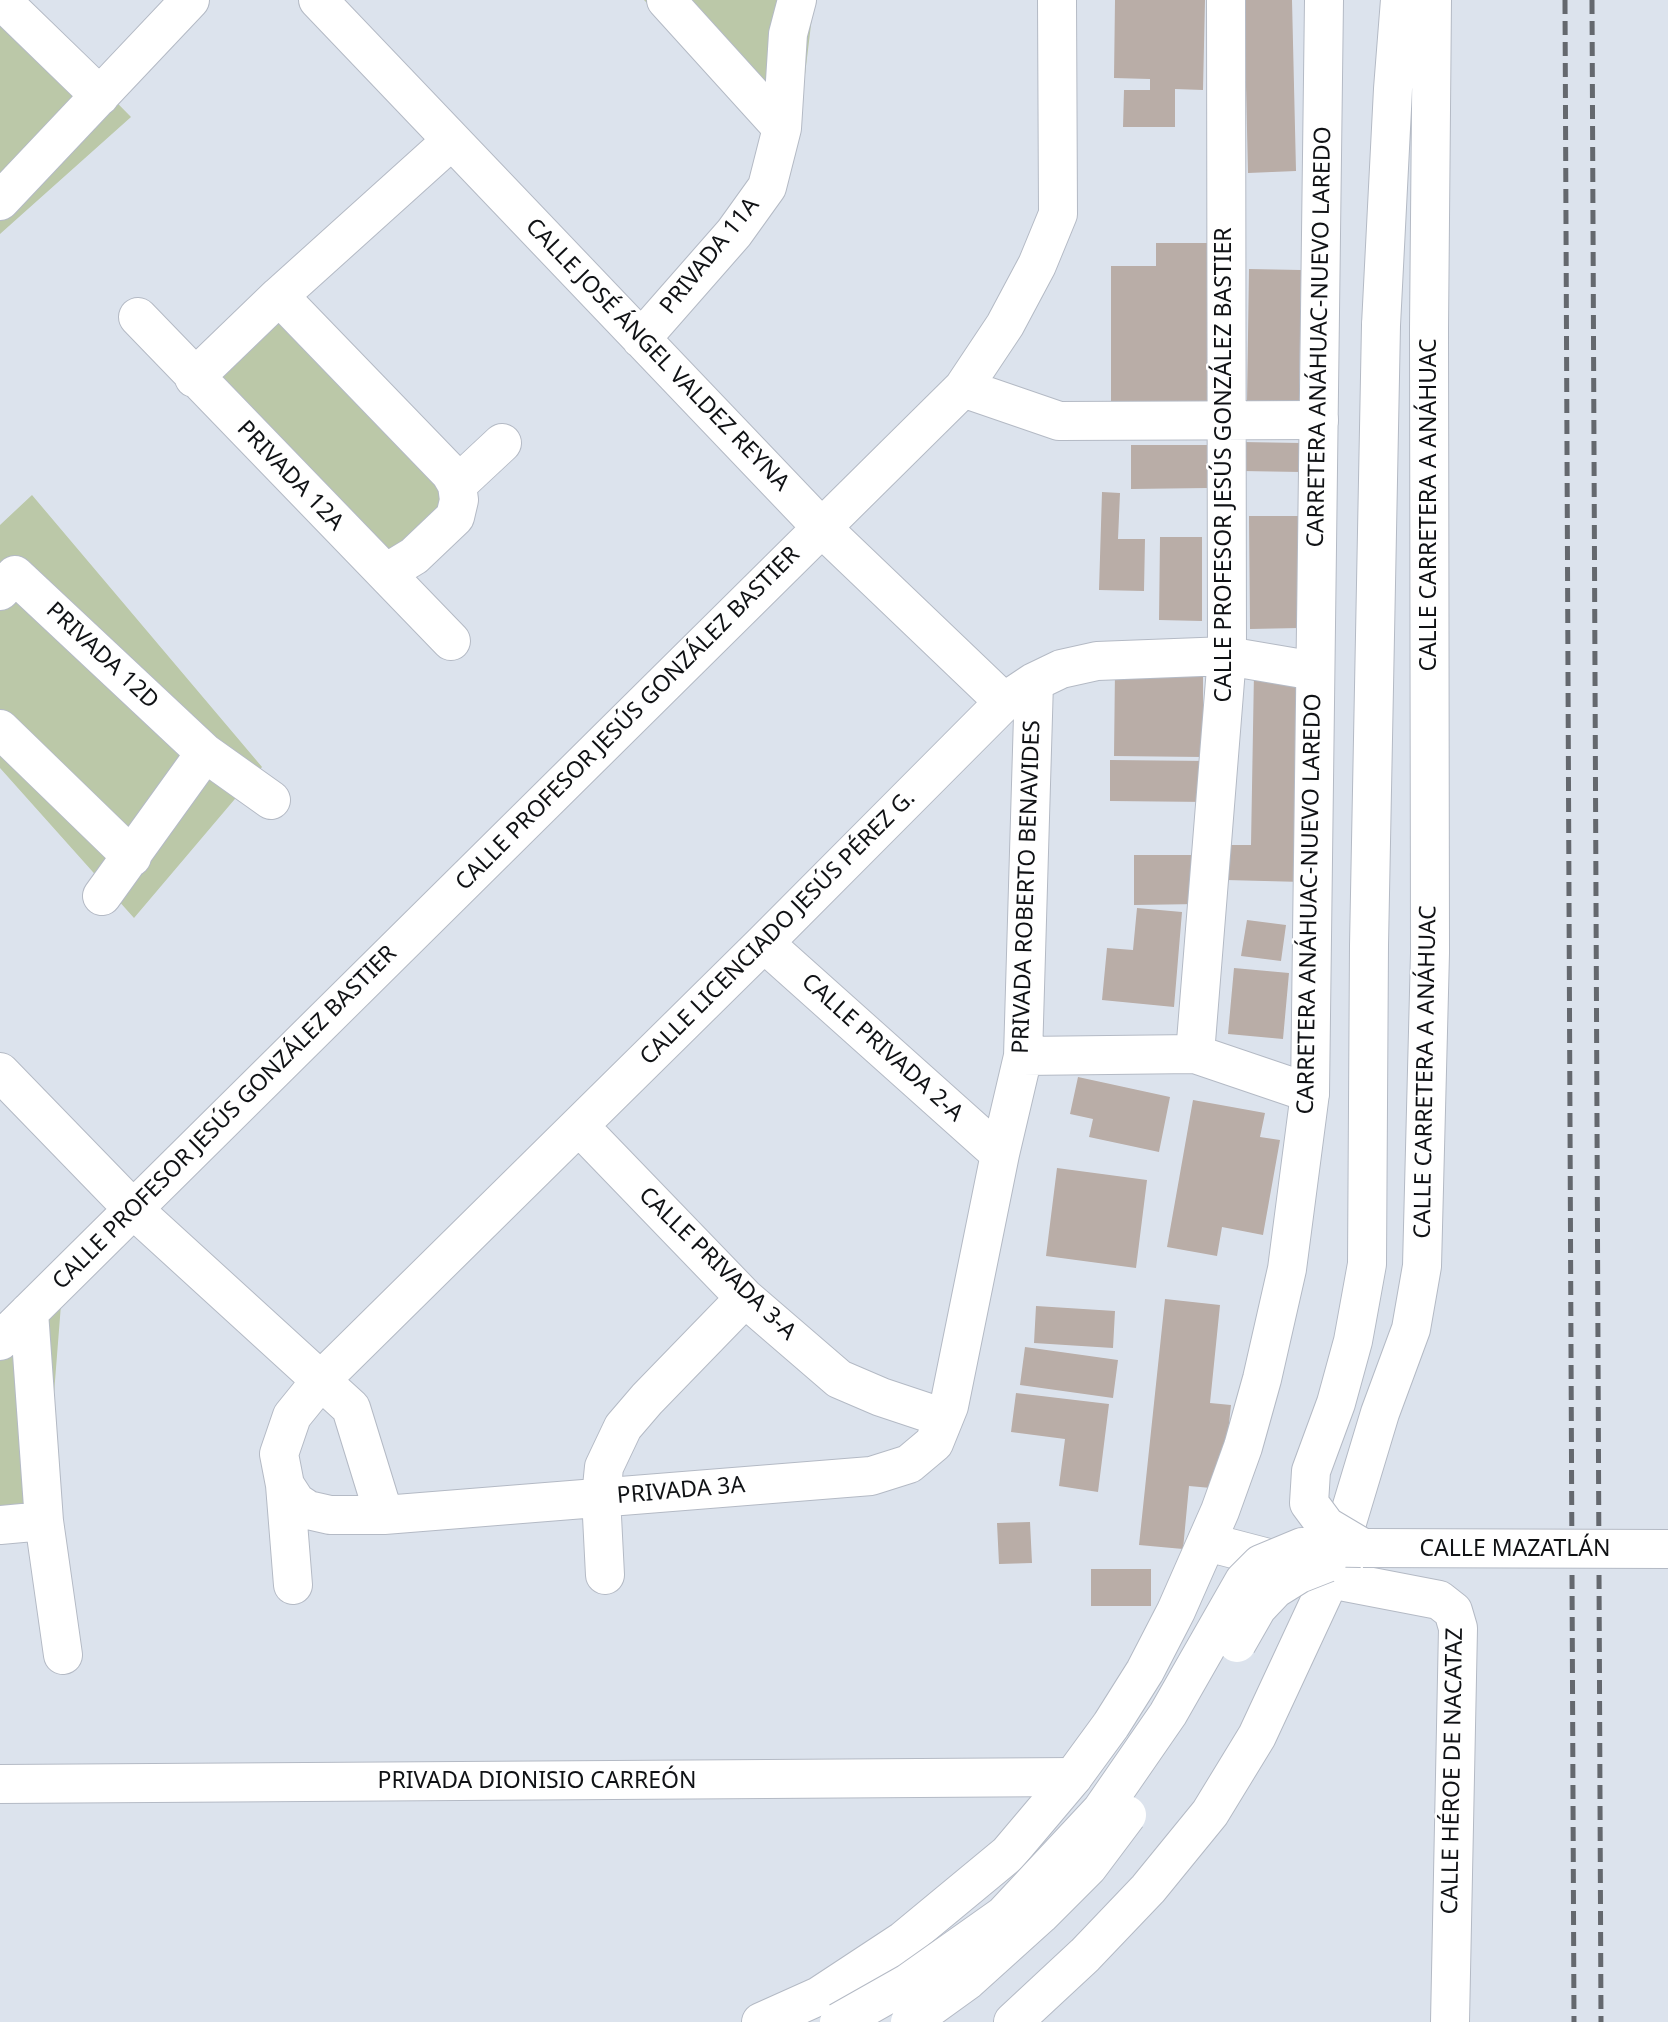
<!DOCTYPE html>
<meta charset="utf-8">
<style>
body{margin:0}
canvas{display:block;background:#dce3ed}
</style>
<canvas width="1668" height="2022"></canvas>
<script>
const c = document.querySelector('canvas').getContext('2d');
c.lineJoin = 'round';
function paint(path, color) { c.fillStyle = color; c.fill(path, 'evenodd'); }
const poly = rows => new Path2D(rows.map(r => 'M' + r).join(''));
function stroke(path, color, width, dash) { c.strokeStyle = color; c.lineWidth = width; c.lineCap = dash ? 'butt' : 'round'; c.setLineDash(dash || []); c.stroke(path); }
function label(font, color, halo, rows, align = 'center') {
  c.font = font + ' "Noto Sans",sans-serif'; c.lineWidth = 5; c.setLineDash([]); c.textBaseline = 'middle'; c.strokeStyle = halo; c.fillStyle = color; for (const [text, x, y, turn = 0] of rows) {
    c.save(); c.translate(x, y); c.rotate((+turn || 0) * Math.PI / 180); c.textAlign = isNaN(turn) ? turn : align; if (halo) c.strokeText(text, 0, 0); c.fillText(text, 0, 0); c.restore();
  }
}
paint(poly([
 [0,0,16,0,131,117,0,234],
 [644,0,814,0,795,157],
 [277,314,450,499,396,557,220,377],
 [32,495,262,767,134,918,0,768,0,525],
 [63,1279,44,1521,0,1524,0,1340]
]), '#bbc8a8');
paint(poly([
 [1115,0,1205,0,1203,90,1175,89,1175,127,1123,127,1124,90,1150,90,1150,79,1114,78],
 [1244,0,1292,0,1296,171,1248,173],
 [1156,243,1207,243,1207,407,1111,408,1111,266,1156,266],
 [1249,269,1301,270,1299,402,1247,402],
 [1242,442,1301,443,1301,472,1242,471],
 [1131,445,1207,445,1208,488,1131,489],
 [1102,492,1120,493,1118,539,1145,539,1144,591,1099,590],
 [1249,516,1298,516,1299,628,1250,629],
 [1160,537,1202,537,1202,621,1159,620],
 [1115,669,1203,669,1203,757,1114,756],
 [1254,672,1306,673,1303,882,1226,880,1226,845,1251,845],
 [1110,760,1209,761,1209,802,1110,801],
 [1134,855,1198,855,1199,904,1134,905],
 [1137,908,1182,912,1174,1007,1102,1000,1107,948,1133,950],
 [1247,920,1286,925,1281,961,1241,956],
 [1234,968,1289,973,1283,1039,1228,1034],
 [1078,1077,1170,1097,1159,1152,1089,1137,1093,1119,1070,1114],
 [1193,1100,1265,1113,1260,1137,1280,1140,1263,1235,1222,1227,1217,1256,1167,1247],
 [1057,1168,1147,1180,1136,1268,1046,1256],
 [1165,1299,1220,1305,1210,1403,1231,1405,1222,1489,1189,1486,1183,1549,1139,1545],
 [1036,1306,1115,1311,1113,1348,1034,1343],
 [1025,1347,1118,1360,1113,1398,1020,1385],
 [1016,1393,1109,1404,1098,1492,1059,1486,1065,1439,1011,1432],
 [1030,1522,1032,1563,999,1564,997,1523],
 [1091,1569,1151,1569,1151,1606,1091,1606]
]), '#b9ada7');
const minor = poly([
 [1,0,100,96],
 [318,0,822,528,1004,702],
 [666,0,782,128],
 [0,201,190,0],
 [279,296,450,473,457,485,459,500,455,517,414,556,386,573],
 [138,317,451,641],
 [641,339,734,233,767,187,782,128,788,34,797,0],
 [194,378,279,296,451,141],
 [963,388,1059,421,1319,420],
 [457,485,502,443],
 [0,591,15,575,205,753,271,800],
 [1034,682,1023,1056,1000,1154,949,1406,934,1443,909,1464,871,1476,384,1515,330,1515,308,1510,296,1502,285,1485,279,1454,292,1416,322,1379,764,943,1004,702,1034,682,1061,669,1097,661,1227,656,1315,671],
 [0,729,132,857],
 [102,896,205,753],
 [764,943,1000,1154],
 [1195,1054,1227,656,1226,0],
 [1023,1056,1195,1054,1310,1093],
 [0,1072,133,1209,351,1408,384,1515],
 [579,1126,745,1298,839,1379,881,1397,944,1418],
 [29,1312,44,1521,63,1655],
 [0,1341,963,388,1005,325,1037,265,1058,214,1057,0],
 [285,1485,293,1585],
 [0,1525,44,1521],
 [1207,1542,1299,1566,1330,1579,1439,1600,1453,1611,1458,1628,1450,2022],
 [605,1575,601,1497,604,1467,623,1427,647,1399,745,1298],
 [0,1784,1073,1777]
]);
const major = poly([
 [1381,325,1393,89,1400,0],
 [761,2022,819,1996,904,1940,1008,1854,1073,1777,1111,1725,1145,1671,1176,1611,1220,1511,1243,1447,1262,1379,1287,1269,1310,1093,1324,0],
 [1013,2022,1085,1955,1148,1889,1210,1813,1257,1736,1330,1579,1380,1413,1411,1329,1422,1266,1430,953,1429,329,1432,0]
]);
stroke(minor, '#b4bac5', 40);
stroke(major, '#b4bac5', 40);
stroke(minor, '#fff', 38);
stroke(major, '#fff', 38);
stroke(poly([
 [1565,0,1574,2022],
 [1592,0,1601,2022]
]), '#64686e', 5, [14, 7]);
const minorBridge = poly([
 [1363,1548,1668,1549]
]);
const majorBridge = poly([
 [1363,1548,1326,1526,1309,1503,1311,1471,1336,1403,1353,1341,1367,1264,1369,945,1381,325],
 [1237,1643,1257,1608,1275,1589,1299,1574,1327,1563],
 [839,2022,908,1983,1004,1915,1101,1811,1168,1714,1244,1581,1261,1564,1302,1547,1361,1548],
 [910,2022,968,1980,1040,1915,1088,1867,1127,1815]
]);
stroke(minorBridge, '#b4bac5', 40, []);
stroke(majorBridge, '#b4bac5', 40, []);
stroke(minorBridge, '#fff', 38);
stroke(majorBridge, '#fff', 38);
label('23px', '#101215', '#fff', [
 ["PRIVADA 11A",710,256,-51],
 ["CARRETERA ANÁHUAC-NUEVO LAREDO",1320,337,-89],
 ["CALLE JOSÉ ÁNGEL VALDEZ REYNA",657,355,46],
 ["CALLE PROFESOR JESÚS GONZÁLEZ BASTIER",1224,465,-90],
 ["PRIVADA 12A",290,476,46],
 ["CALLE CARRETERA A ANÁHUAC",1429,505,-90],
 ["PRIVADA 12D",102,656,43],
 ["CALLE PROFESOR JESÚS GONZÁLEZ BASTIER",628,719,-45],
 ["PRIVADA ROBERTO BENAVIDES",1027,887,-88],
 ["CARRETERA ANÁHUAC-NUEVO LAREDO",1310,904,-89],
 ["CALLE LICENCIADO JESÚS PÉREZ G.",778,928,-45],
 ["CALLE PRIVADA 2-A",882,1048,42],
 ["CALLE CARRETERA A ANÁHUAC",1426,1072,-89],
 ["CALLE PROFESOR JESÚS GONZÁLEZ BASTIER",225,1118,-45],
 ["CALLE PRIVADA 3-A",717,1264,44],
 ["PRIVADA 3A",681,1491,-5],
 ["CALLE MAZATLÁN",1515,1549],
 ["CALLE HÉROE DE NACATAZ",1453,1771,-89],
 ["PRIVADA DIONISIO CARREÓN",537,1781]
]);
</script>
